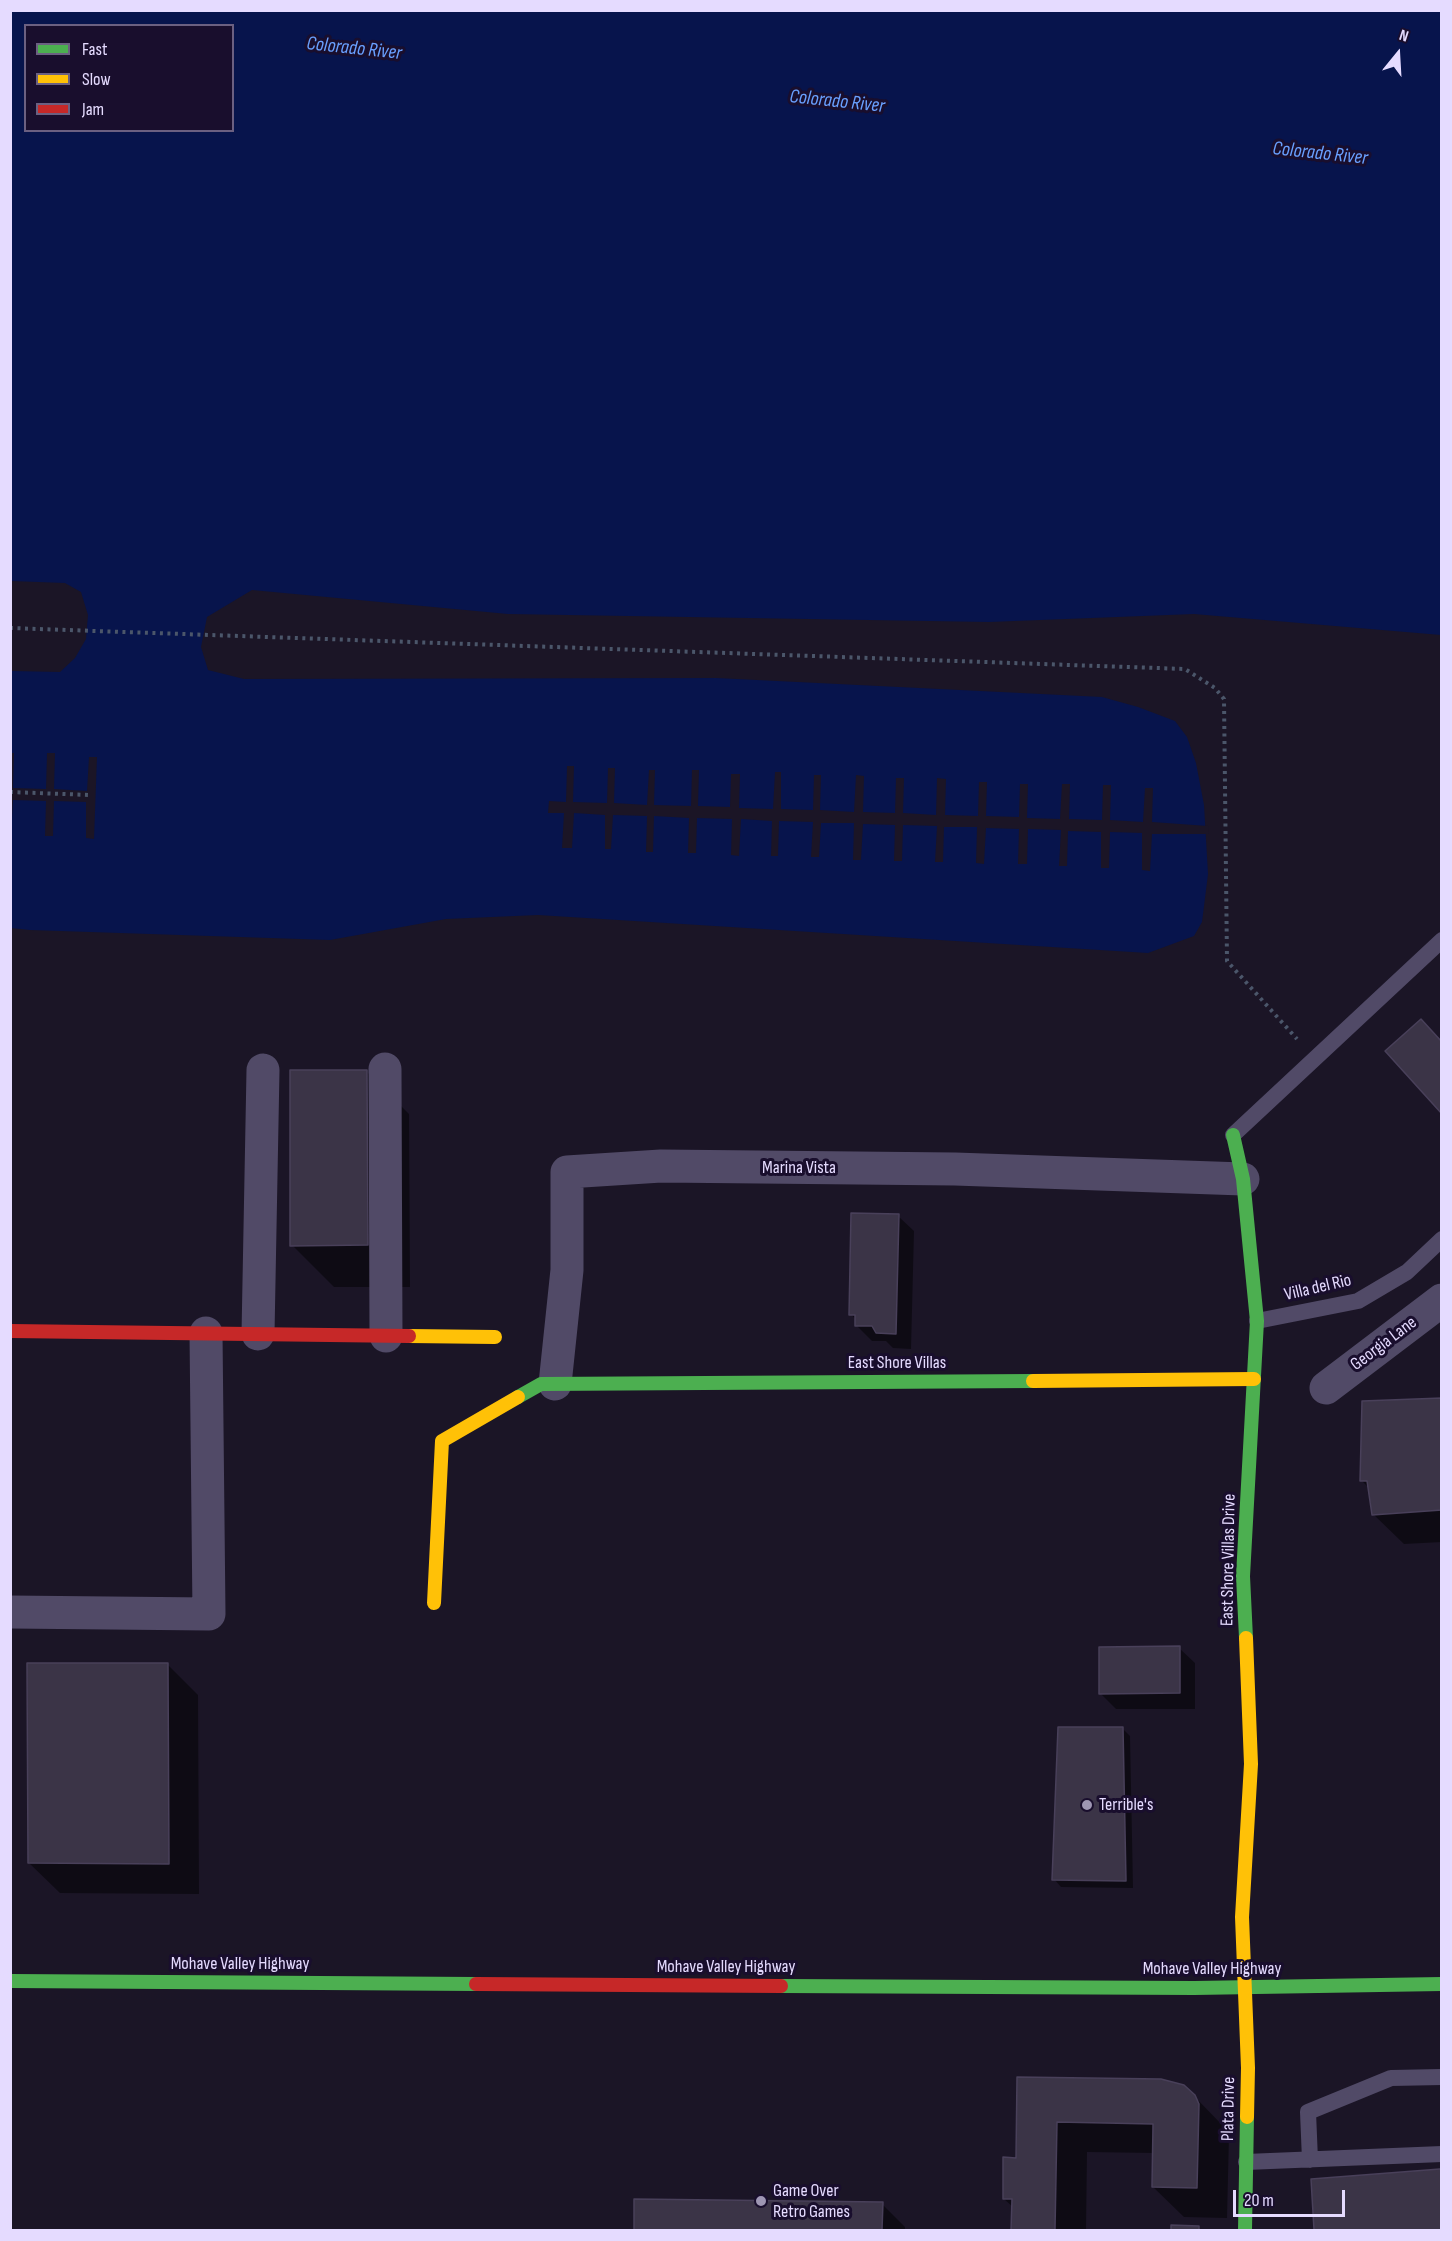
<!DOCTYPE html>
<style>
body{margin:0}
#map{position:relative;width:1452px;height:2241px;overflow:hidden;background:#1b1526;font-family:"Sofia Sans Condensed",sans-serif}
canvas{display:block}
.frame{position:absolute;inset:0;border:12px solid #e5dbff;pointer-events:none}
.legend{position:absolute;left:24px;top:24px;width:210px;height:108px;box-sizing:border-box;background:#190e2d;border:2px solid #6b6081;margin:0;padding:8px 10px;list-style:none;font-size:18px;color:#e5dbff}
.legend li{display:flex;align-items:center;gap:12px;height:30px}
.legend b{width:30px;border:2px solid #6b6081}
.north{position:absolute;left:1368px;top:24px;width:60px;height:60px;-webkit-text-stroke:4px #190e2d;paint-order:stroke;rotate:18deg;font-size:16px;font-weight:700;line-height:24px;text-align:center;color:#e5dbff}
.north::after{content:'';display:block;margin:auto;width:21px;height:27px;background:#e5dbff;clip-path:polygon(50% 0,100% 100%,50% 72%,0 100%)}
.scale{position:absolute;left:1233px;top:2190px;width:112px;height:27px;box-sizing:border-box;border:3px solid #e5dbff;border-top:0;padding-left:8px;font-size:18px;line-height:21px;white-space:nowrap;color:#e5dbff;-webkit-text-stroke:4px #190e2d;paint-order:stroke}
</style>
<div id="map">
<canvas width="1452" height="2241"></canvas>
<div class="frame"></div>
<ul class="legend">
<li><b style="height:8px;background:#4caf50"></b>Fast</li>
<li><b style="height:8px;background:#ffc107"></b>Slow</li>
<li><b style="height:8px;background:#c62828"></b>Jam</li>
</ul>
<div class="north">N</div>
<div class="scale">20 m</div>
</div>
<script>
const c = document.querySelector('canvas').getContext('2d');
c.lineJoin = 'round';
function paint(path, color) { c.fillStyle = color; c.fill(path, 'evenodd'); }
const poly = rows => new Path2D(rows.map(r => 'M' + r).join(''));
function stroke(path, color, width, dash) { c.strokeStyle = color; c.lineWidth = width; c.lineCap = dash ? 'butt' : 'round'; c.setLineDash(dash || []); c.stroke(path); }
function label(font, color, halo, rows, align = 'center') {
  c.font = font + ' "Sofia Sans Condensed",sans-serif'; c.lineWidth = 6; c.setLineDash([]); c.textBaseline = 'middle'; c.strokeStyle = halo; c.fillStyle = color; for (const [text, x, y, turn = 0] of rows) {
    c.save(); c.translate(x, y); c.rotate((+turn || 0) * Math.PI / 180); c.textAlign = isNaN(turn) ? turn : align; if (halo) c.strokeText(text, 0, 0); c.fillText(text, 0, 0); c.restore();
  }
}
paint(poly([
 [11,11,1441,11,1441,635,1194,614,989,622,508,614,252,590,207,617,201,647,208,670,244,679,716,678,1102,697,1138,707,1175,721,1187,737,1196,763,1204,805,1208,874,1202,922,1194,936,1148,953,538,915,446,919,330,940,30,930,11,928,11,671,60,672,75,658,86,639,88,615,81,592,65,583,11,581],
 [26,26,232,26,232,130,26,130]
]), '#07144c');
paint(poly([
 [11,753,14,753,13,788,46,789,47,753,55,753,54,789,87,791,89,757,97,757,94,839,86,838,86,802,54,801,53,836,45,836,46,801,13,800,11,835],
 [567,766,574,766,573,802,607,803,608,768,615,768,614,803,647,805,649,770,655,770,654,805,691,806,692,770,699,770,698,806,730,807,731,774,740,774,739,808,773,809,775,772,781,772,781,809,813,810,814,775,821,775,820,810,854,812,856,775,864,776,863,812,895,813,896,778,904,778,903,813,936,815,937,778,946,779,945,815,978,816,979,782,987,782,986,816,1019,817,1020,784,1028,784,1027,818,1060,819,1062,784,1070,784,1069,819,1102,820,1103,785,1111,785,1110,820,1143,822,1145,788,1153,788,1152,822,1208,826,1209,834,1152,834,1150,871,1142,870,1142,833,1110,832,1109,868,1101,868,1101,832,1068,831,1067,866,1059,866,1061,830,1028,829,1027,864,1018,864,1019,829,986,828,984,864,976,863,977,827,944,827,943,862,935,862,937,826,903,825,902,861,894,861,895,825,863,824,861,860,853,860,854,823,821,823,819,857,811,857,813,822,779,821,778,856,771,856,772,821,741,819,739,856,731,855,732,819,697,818,696,853,688,853,689,818,654,816,653,852,646,852,647,816,613,815,611,849,605,849,605,815,574,813,572,848,562,848,564,813,548,813,549,801,566,802]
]), '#1b1526');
paint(poly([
 [367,1072,409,1114,410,1287,334,1287,292,1245],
 [898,1216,914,1231,911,1349,893,1348,886,1341,872,1341,856,1325,856,1320,851,1314],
 [1442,1399,1442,1542,1404,1544,1373,1514,1369,1488,1361,1480],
 [1179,1648,1195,1663,1195,1709,1116,1709,1100,1693],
 [168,1665,198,1695,199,1894,60,1893,29,1863],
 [1123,1729,1130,1736,1133,1888,1061,1887,1054,1879],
 [1019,2079,1194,2096,1225,2128,1229,2135,1227,2218,1184,2217,1153,2187,1154,2153,1087,2152,1086,2230,1013,2230,1013,2207,1004,2199,1018,2159],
 [1442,2170,1442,2230,1316,2230,1313,2180],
 [636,2200,882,2204,905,2227,905,2230,636,2230]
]), '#0007');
const building = poly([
 [1421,1019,1442,1042,1442,1114,1385,1051,1421,1019],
 [290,1070,367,1070,368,1245,290,1246,290,1070],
 [851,1213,899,1214,896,1334,876,1333,872,1326,855,1326,855,1315,849,1315,851,1213],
 [1442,1398,1442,1510,1372,1515,1367,1481,1360,1481,1362,1401,1442,1398],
 [1180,1646,1180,1693,1099,1694,1099,1647,1180,1646],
 [27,1663,168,1663,169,1864,28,1863,27,1663],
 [1058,1727,1123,1727,1126,1881,1052,1880,1058,1727],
 [1017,2077,1161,2079,1184,2085,1195,2095,1199,2104,1197,2188,1152,2187,1153,2124,1057,2122,1055,2230,1011,2230,1012,2199,1003,2199,1003,2157,1016,2158,1017,2077],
 [1440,2169,1442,2169,1442,2230,1314,2230,1311,2179,1440,2169],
 [634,2199,883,2202,882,2230,634,2230,634,2199],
 [1171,2225,1199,2226,1199,2230,1171,2230,1171,2225]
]);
paint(building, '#3b3447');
stroke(building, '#49405a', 1.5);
stroke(poly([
 [10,628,1185,669,1215,688,1224,699,1227,961,1297,1039],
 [10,792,90,795]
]), '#4b566a', 4, [3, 4.5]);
stroke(poly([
 [1233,1135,1442,940],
 [1257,1321,1358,1301,1407,1272,1442,1239],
 [1310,2160,1308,2112,1391,2078,1442,2077],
 [1246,2162,1442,2154]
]), '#514a67', 16);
stroke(poly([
 [385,1069,386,1336],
 [258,1334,263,1070],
 [555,1384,567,1270,567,1172,661,1166,955,1169,1243,1179],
 [1326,1388,1442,1300],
 [10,1612,209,1614,206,1333]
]), '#514a67', 33);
stroke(poly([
 [1233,1135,1243,1179,1257,1321,1243,1576,1246,1638],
 [518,1397,541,1384,1033,1381],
 [10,1981,476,1984],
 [781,1986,1194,1988,1442,1984],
 [1245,2230,1247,2117]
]), '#4caf50', 14);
stroke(poly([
 [409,1336,495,1337],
 [1033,1381,1254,1379],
 [434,1603,442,1441,518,1397],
 [1246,1638,1251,1764,1242,1917,1248,2068,1247,2117]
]), '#ffc107', 14);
stroke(poly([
 [10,1331,409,1336],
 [476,1984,781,1986]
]), '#c62828', 14);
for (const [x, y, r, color] of [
 [1087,1805,6,"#9e96b3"],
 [761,2201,6,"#9e96b3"]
]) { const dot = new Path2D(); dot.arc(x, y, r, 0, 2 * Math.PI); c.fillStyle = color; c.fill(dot); stroke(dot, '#190e2d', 2); }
label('18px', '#e5dbff', '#190e2d', [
 ["Marina Vista",799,1168],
 ["Villa del Rio",1318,1288,-13],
 ["Georgia Lane",1384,1344,-37],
 ["East Shore Villas",897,1363],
 ["East Shore Villas Drive",1229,1560,-89],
 ["Mohave Valley Highway",240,1964],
 ["Mohave Valley Highway",726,1967],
 ["Mohave Valley Highway",1212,1969],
 ["Plata Drive",1229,2109,-89]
]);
label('18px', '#e5dbff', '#190e2d', [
 ["Terrible's",1099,1805],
 ["Game Over",773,2191],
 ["Retro Games",773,2212]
], 'left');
label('italic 20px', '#69a0ff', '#190e2d', [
 ["Colorado River",354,49,6],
 ["Colorado River",837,102,6],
 ["Colorado River",1320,154,6]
]);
</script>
